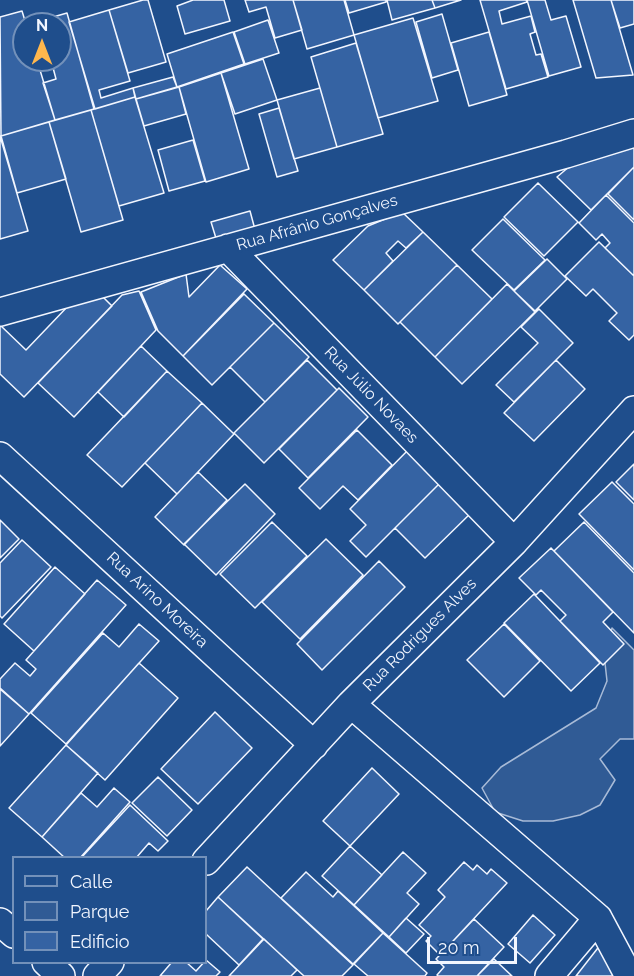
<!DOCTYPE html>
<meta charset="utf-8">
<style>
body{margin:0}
#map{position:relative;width:634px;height:976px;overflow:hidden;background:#1f4e8c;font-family:Raleway,sans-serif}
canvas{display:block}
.legend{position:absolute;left:12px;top:856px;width:195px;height:108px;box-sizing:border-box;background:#1f4e8c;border:2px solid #7391ba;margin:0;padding:8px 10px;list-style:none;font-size:18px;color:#f2f6ff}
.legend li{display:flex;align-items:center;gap:12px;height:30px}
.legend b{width:30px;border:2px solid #7391ba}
.north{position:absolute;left:12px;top:12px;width:60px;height:60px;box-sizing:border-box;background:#1f4e8c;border:2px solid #7391ba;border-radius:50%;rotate:0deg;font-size:16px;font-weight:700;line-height:24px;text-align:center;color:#f2f6ff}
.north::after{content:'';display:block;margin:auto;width:21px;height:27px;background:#ffb74d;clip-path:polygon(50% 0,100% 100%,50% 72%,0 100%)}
.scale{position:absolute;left:427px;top:937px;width:90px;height:27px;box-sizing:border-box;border:3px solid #f2f6ff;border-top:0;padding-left:8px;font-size:18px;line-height:21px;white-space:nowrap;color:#f2f6ff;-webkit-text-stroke:4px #1f4e8c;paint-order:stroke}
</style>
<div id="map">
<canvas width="634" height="976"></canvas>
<ul class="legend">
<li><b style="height:8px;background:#1f4e8c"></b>Calle</li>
<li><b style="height:16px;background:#305b95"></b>Parque</li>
<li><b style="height:16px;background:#3563a3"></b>Edificio</li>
</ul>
<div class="north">N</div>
<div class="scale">20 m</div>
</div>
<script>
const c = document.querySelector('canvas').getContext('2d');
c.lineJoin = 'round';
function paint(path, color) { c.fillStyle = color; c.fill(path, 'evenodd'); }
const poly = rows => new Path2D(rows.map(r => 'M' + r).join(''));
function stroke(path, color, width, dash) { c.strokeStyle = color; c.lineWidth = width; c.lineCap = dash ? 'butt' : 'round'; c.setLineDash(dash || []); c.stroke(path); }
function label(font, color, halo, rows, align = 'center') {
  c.font = font + ' Raleway,sans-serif'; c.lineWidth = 4.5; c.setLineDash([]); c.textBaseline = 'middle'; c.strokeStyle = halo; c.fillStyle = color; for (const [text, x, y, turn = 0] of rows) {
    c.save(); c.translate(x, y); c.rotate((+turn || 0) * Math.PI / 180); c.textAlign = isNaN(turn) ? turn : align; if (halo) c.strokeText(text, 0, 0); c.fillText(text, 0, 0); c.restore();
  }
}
const green = poly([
 [612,628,634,650,634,739,620,739,600,759,615,780,600,805,580,815,553,821,523,821,495,812,482,788,501,767,596,708,607,681,604,654,612,628]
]);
paint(green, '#305b95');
stroke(green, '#a8bbd7', 1.5);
const building = poly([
 [143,0,148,0,166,62,128,73,109,10,143,0],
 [193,0,224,0,230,21,185,34,177,6,193,0],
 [245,0,293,0,302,30,275,38,266,7,249,12,245,0],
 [293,0,344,0,354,35,307,49,293,0],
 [345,0,386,0,386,2,349,13,345,0],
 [387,0,432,0,435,8,392,20,387,0],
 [432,0,461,0,435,8,432,0],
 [480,0,526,0,527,2,499,11,502,24,531,16,535,32,530,34,536,55,541,54,548,77,506,89,480,0],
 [527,0,545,0,551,20,566,16,581,67,549,76,527,0],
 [573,0,611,0,633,75,596,78,573,0],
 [611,0,634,0,634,24,620,28,611,0],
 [109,10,130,81,99,90,101,98,133,88,135,97,95,109,69,22,109,10],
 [22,11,26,24,24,24,24,60,37,60,55,120,1,136,0,17,22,11],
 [67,13,94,109,55,120,43,83,56,79,51,60,60,60,60,24,40,24,39,21,67,13],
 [442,14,458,70,432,78,416,22,442,14],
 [413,18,438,101,378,118,354,35,413,18],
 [268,20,279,53,245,64,234,32,268,20],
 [233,32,244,64,177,87,167,54,233,32],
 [489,32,507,95,469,106,451,43,489,32],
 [356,43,383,134,337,147,311,57,356,43],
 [263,59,277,100,235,114,221,73,263,59],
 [221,73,249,169,206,182,179,87,221,73],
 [173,77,177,87,136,99,133,88,173,77],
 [179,87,186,114,144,126,136,99,179,87],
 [320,88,337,147,294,159,277,100,320,88],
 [135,97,164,193,119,206,91,110,135,97],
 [279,108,298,171,277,177,259,114,279,108],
 [91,110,123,220,81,232,49,122,91,110],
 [49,122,66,179,17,193,1,136,49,122],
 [0,136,28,231,0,239,0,136],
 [193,140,205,181,169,191,158,150,193,140],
 [634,142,634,167,591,210,557,177,584,154,634,142],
 [634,167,634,220,608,194,634,167],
 [538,183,578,222,544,256,504,217,538,183],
 [606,195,634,223,634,276,605,248,610,243,602,234,596,240,579,223,606,195],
 [250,211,257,237,219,248,211,222,250,211],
 [402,212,423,232,406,248,398,241,386,253,393,261,364,290,333,260,368,226,402,212],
 [503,219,545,260,514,290,472,250,503,219],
 [423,232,457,265,398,324,364,290,423,232],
 [599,242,634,276,634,335,629,340,609,321,617,313,593,289,586,296,565,276,599,242],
 [547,259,567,279,535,311,514,291,547,259],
 [220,265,247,289,183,356,158,331,141,292,186,274,189,297,220,265],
 [457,265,492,299,435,357,400,322,457,265],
 [507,284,535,312,462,384,435,357,507,284],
 [139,291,156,330,74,417,38,383,122,295,139,291],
 [99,293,112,306,24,397,0,374,0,325,26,350,69,305,99,293],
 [244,294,274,323,212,385,183,356,244,294],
 [539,309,573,343,514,402,496,385,538,343,521,327,539,309],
 [274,323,309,357,265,402,230,367,274,323],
 [141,346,167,371,124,417,98,392,141,346],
 [307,360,337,390,264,463,234,433,307,360],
 [556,360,585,389,534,441,504,413,556,360],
 [167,371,202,403,122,487,87,455,167,371],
 [339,388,368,417,308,478,279,449,339,388],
 [202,403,234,434,177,494,145,463,202,403],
 [357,430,392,465,358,500,343,486,320,509,299,488,357,430],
 [411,447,443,480,366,557,350,541,366,525,350,509,411,447],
 [634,464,634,500,616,482,634,464],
 [198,472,227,500,184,545,155,517,198,472],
 [443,480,474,510,425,558,395,528,443,480],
 [612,482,634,504,634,570,579,514,612,482],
 [245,484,275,514,216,575,184,544,245,484],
 [0,520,19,539,0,558,0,520],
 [272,522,307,556,255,608,220,574,272,522],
 [584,522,634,573,634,633,554,551,584,522],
 [326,539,363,575,300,639,262,602,326,539],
 [22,540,51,567,2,618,0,616,0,563,22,540],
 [551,548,613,612,603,622,624,644,603,665,560,621,566,615,541,590,536,595,519,578,551,548],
 [379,561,405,587,322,670,297,644,379,561],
 [55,567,85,594,34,651,4,624,55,567],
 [97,580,126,605,29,714,0,688,0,679,15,663,30,676,36,669,26,660,97,580],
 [534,594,600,663,571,691,504,623,534,594],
 [139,624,159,641,66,744,31,713,103,633,119,647,139,624],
 [504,624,540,661,504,697,467,660,504,624],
 [139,663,178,698,105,780,66,745,139,663],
 [0,689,29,714,0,746,0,689],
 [215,712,252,748,198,804,161,769,215,712],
 [66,745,98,773,42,837,9,808,66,745],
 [372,768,399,794,350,846,323,821,372,768],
 [158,777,192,810,167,836,132,803,158,777],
 [114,788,130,802,80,858,65,858,42,837,81,793,97,807,114,788],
 [130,805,168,841,158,851,149,843,136,858,81,858,130,805],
 [350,846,382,875,354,905,322,876,350,846],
 [403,852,426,873,407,893,419,904,389,937,354,905,403,852],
 [464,862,473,870,477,865,487,874,491,869,507,883,440,955,426,941,431,936,419,925,445,897,438,890,464,862],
 [247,867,353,965,342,976,304,976,218,897,247,867],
 [306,872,333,897,338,891,383,933,353,964,281,898,306,872],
 [218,897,263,939,239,965,206,934,206,911,218,897],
 [533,915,555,935,530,963,508,944,533,915],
 [406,918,424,934,406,953,389,937,406,918],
 [474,919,504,947,477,976,438,976,437,975,444,967,436,959,474,919],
 [383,933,427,973,425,976,368,976,354,964,383,933],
 [264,939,297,970,291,976,229,976,264,939],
 [601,944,620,976,576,976,601,944],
 [494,959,512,976,477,976,494,959],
 [206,960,220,972,216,976,160,976,172,962,186,962,196,971,206,960]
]);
paint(building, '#3563a3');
stroke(building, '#f2f6ff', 1.5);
const street = poly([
 [228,248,514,542],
 [0,312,566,154,634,133],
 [0,456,314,745],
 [351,704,598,918,629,976],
 [206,861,351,704,514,542,634,410],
 [0,922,14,934],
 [46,962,61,976],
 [97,976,110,962],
 [549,976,598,918]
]);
stroke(street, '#f2f6ff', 30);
stroke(street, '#1f4e8c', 27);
label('16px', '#f2f6ff', '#1f4e8c', [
 ["Rua Afrânio Gonçalves",317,223,-16],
 ["Rua Júlio Novaes",371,395,46],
 ["Rua Arino Moreira",157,600,43],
 ["Rua Rodrigues Alves",420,635,-45]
]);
</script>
